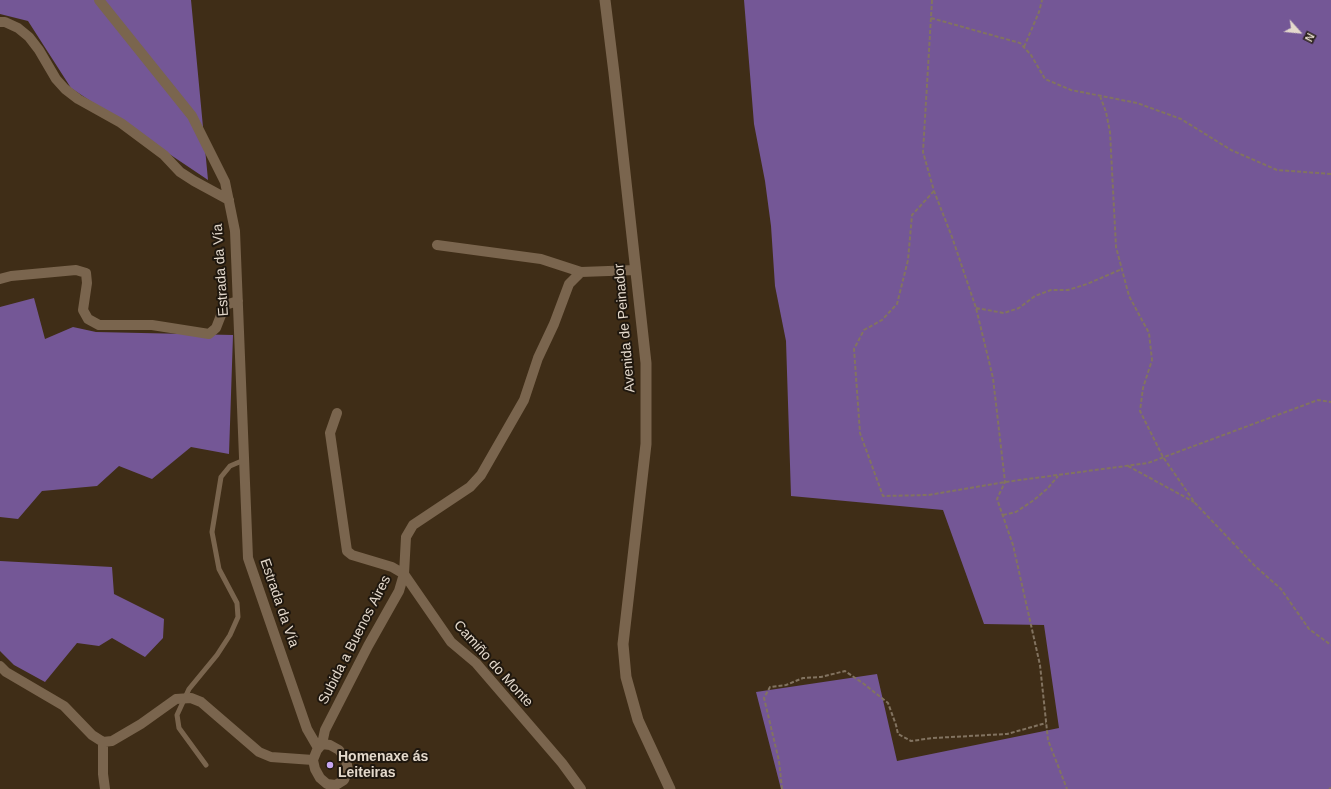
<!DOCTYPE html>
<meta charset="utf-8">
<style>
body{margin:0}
#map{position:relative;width:1331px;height:789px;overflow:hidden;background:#3f2d17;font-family:Arial,sans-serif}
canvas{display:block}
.north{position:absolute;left:1279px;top:12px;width:40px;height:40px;-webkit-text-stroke:3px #1f170e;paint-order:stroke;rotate:117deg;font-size:11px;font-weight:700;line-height:16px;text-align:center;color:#e4d9cc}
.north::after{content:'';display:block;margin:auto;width:14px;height:18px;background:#e4d9cc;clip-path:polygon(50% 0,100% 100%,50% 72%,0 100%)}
</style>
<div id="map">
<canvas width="1331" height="789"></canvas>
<div class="north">N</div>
</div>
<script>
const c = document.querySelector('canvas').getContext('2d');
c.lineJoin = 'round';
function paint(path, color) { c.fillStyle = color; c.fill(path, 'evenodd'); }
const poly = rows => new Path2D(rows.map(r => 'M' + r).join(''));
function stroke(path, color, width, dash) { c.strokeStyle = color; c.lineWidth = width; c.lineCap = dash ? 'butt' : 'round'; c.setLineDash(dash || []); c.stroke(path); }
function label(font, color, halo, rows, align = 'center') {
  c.font = font + ' Arial,sans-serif'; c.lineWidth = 4; c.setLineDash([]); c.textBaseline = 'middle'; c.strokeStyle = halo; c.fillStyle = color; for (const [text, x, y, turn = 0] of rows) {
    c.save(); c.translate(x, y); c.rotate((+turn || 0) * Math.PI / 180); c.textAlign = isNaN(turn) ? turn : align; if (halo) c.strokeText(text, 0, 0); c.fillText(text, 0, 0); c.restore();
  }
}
paint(poly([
 [0,0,191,0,208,180,71,88,28,21,0,14],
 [744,0,1331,0,1331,789,781,789,756,692,877,674,897,761,1059,728,1044,625,984,624,943,510,791,496,786,341,775,286,771,226,765,181,754,124],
 [34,298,45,339,73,327,96,332,233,335,229,454,191,447,152,479,119,466,97,486,42,491,18,519,0,517,0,307],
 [0,561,112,567,114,594,164,619,163,638,145,657,112,638,99,646,77,643,45,682,14,665,0,651]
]), '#745796');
stroke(poly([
 [932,0,923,152,934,191,952,237,976,308,993,378,1005,482,997,499,1013,545,1040,665,1048,740,1067,789],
 [931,18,1020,43,1031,55,1045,79,1071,90,1137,103,1181,119,1231,150,1277,170,1331,174],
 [1024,47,1039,12,1042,0],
 [1100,96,1106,112,1110,132,1116,247,1129,296,1149,333,1152,360,1143,388,1140,411,1163,457,1195,503,1255,566,1281,589,1309,629,1331,645],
 [934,191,912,215,908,260,897,304,882,320,864,330,854,349,860,433,883,496,928,495,1005,482,1148,463,1318,400,1331,402],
 [976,308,1004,313,1019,308,1035,296,1051,290,1068,290,1087,284,1122,269],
 [1128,466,1194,502],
 [1003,515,1016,512,1034,500,1048,488,1058,476],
 [782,789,779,761,764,698,770,687,786,685,803,678,821,677,845,671,864,684,888,703,896,725,898,734,911,741,933,738,1007,734,1046,723],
 [1329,789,1331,788]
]), '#827360', 2, [4, 2]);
stroke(poly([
 [206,765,179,728,177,715,189,689,217,655,230,635,238,617,237,603,219,569,212,532,221,477,230,466,244,460]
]), '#7a654e', 5);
stroke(poly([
 [99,0,192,116,225,182,235,231,248,558,307,729,318,748],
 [0,22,5,22,18,28,29,37,39,50,56,79,65,89,78,99,121,123,164,155,180,172,194,181,229,200],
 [437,245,541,259,581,272],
 [0,279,11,276,76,270,86,273,87,283,83,310,88,319,99,325,152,325,209,334,216,328,225,305,238,301],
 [337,413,330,433,347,551,352,555,392,567,404,574,451,642,476,663,562,763,581,789],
 [0,666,6,672,64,706,92,735,103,742,112,741,141,724,176,699,191,698,201,702,259,752,271,757,313,760],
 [103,742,103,774,105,789],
 [322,744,325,730,368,646,399,591,404,574,406,537,413,525,470,487,481,475,524,400,538,358,554,324,569,284,581,272,636,270],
 [322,744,330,745,339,750,346,760,348,770,344,780,336,785,327,784,320,778,315,769,313,760,317,750,322,744]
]), '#7a654e', 10);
stroke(poly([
 [605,0,614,73,646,363,646,444,623,644,626,677,638,720,670,789]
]), '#7a654e', 11);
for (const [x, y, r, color] of [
 [330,765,4,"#c6a6f0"]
]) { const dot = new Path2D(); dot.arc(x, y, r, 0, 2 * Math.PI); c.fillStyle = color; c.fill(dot); stroke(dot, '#1f170e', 1.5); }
label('14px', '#e4d9cc', '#1f170e', [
 ["Estrada da Vía",221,270,-94],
 ["Avenida de Peinador",625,328,-95],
 ["Estrada da Vía",279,603,71],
 ["Subida a Buenos Aires",355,640,-63],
 ["Camiño do Monte",493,664,48]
]);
label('bold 14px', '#e4d9cc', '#1f170e', [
 ["Homenaxe ás",338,757],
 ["Leiteiras",338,773]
], 'left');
</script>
